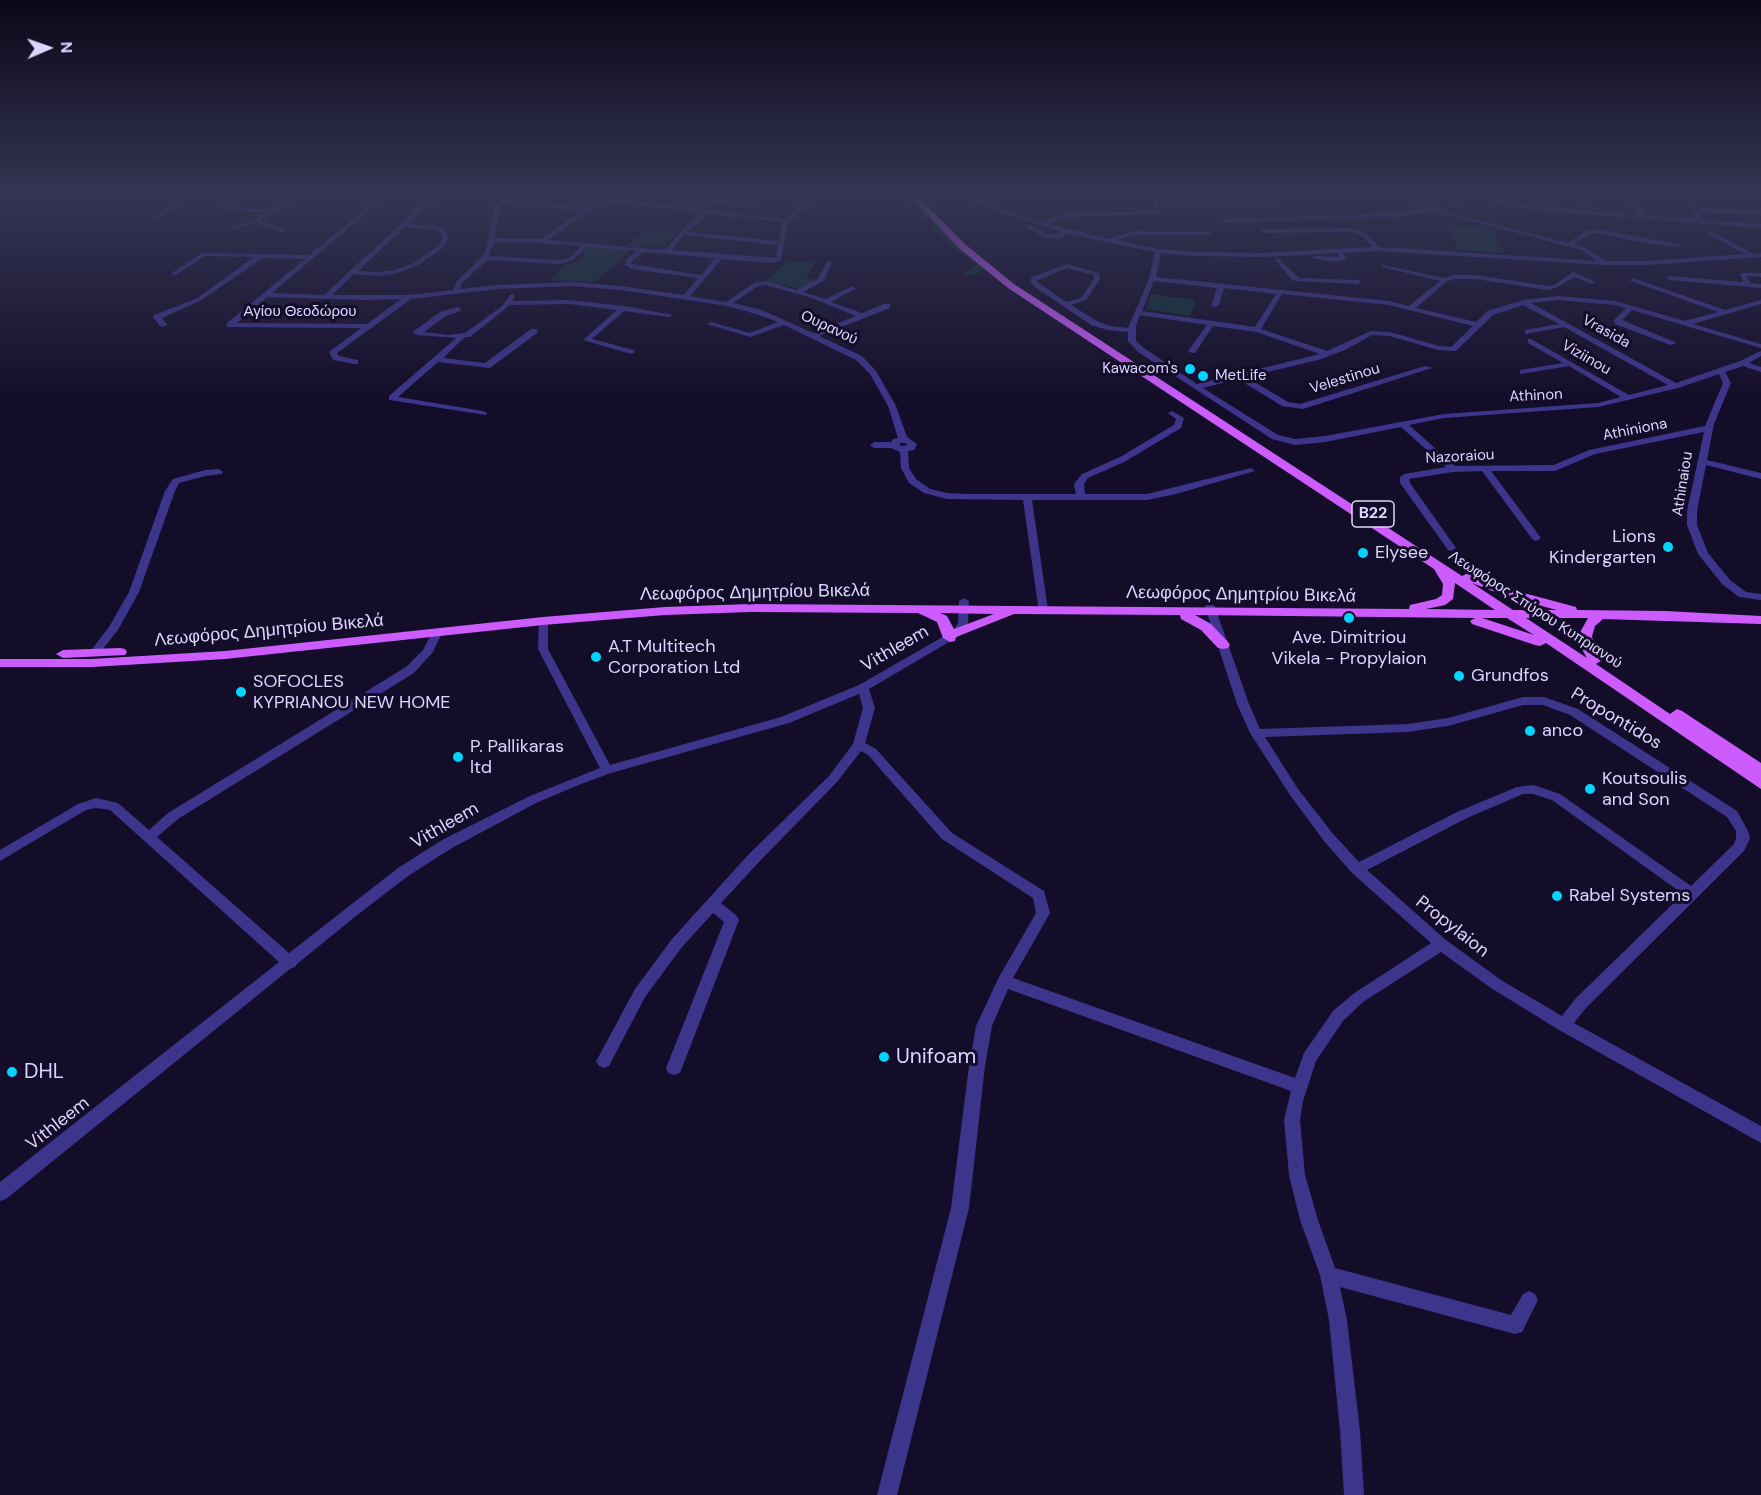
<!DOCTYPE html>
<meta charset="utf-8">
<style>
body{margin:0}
#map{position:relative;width:1761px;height:1495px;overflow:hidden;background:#140d29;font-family:"DM Sans",sans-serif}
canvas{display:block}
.north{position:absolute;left:18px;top:18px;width:60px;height:60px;-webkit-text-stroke:4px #140d29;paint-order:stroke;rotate:88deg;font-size:16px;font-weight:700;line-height:24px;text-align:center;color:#ddd5ff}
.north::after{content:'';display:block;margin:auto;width:21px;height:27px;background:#ddd5ff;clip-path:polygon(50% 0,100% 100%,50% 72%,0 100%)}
</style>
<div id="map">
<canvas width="1761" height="1495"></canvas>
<div class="north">N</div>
</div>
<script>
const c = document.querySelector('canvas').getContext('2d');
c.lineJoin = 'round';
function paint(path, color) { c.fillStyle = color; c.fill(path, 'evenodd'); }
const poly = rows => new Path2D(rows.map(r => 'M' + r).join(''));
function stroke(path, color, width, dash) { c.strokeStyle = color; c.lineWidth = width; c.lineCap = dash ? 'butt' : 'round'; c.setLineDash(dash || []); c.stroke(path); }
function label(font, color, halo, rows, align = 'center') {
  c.font = font + ' "DM Sans",sans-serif'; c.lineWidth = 6; c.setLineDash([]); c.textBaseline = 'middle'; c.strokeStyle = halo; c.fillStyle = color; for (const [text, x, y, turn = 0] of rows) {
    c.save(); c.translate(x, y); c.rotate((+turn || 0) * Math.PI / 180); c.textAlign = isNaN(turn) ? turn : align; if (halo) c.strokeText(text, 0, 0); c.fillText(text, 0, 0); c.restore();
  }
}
paint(poly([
 [903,194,906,194,984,269,979,273,963,276,977,264,957,249,948,246,946,239,938,232,930,230,934,227],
 [1448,225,1491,228,1505,253,1459,250],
 [646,230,675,234,664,247,626,246],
 [591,246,631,250,596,282,550,280,567,264,580,260,586,252,583,249],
 [788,261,816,263,806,278,818,280,799,289,766,281],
 [1151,294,1196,300,1190,316,1146,309]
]), '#103233');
paint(poly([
 [293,194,380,196,389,194,272,293,324,295,433,194,440,194,409,224,437,226,446,231,448,238,444,247,418,265,398,273,379,276,354,274,332,295,409,295,453,290,457,281,482,257,486,250,494,208,505,194,511,194,507,200,587,208,609,198,784,219,805,202,763,194,779,194,812,200,812,202,788,222,781,260,772,263,722,259,690,296,726,302,754,283,766,281,796,290,818,279,826,263,829,261,832,263,823,281,803,292,825,299,853,286,856,288,855,289,831,302,862,313,884,304,890,304,890,308,819,336,862,356,876,371,896,406,907,437,917,444,914,450,908,451,909,468,916,479,930,489,947,493,969,494,1076,494,1074,484,1082,474,1120,457,1174,425,1176,419,1168,413,1172,411,1184,418,1181,428,1126,461,1088,478,1084,484,1085,494,1147,494,1251,468,1255,471,1176,494,1147,500,1032,500,1048,610,1043,613,1039,612,1023,500,947,499,924,493,909,483,901,468,900,452,891,448,874,448,870,445,874,442,891,442,893,439,898,438,888,406,870,374,856,360,784,325,750,337,707,324,711,322,750,333,778,322,756,314,727,306,621,290,573,286,498,289,411,299,337,353,339,356,358,360,358,364,355,364,333,360,329,352,361,328,227,327,227,323,305,259,263,258,200,301,162,318,168,325,161,327,153,317,154,315,196,299,254,257,205,256,176,275,172,275,172,273,202,253,309,255,376,200,296,198,261,221,286,230,287,231,284,233,256,223,230,230,230,228,254,220,264,213,219,209,226,201,229,203,226,207,269,210,293,194],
 [610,202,702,213,685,227,665,250,548,240,590,211,610,202],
 [504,203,582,211,541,239,494,238,500,208,504,203],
 [709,214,782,222,779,241,687,232,709,214],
 [405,227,436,230,441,233,442,238,439,245,414,263,395,270,379,272,358,271,405,227],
 [684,235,778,245,776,258,672,250,684,235],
 [494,242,542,243,581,246,569,258,560,260,489,256,494,242],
 [588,247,636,251,626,260,625,265,632,269,698,278,684,295,621,286,573,282,498,285,460,289,462,283,487,260,560,264,573,260,588,247],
 [643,252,715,258,701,275,631,264,632,261,643,252],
 [766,285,809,297,856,316,813,333,762,310,733,303,758,286,766,285],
 [267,297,366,300,401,299,367,324,237,323,267,297],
 [899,443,905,443,908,445,901,446,899,443],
 [962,194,974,196,1114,194,1125,196,1122,198,982,200,1003,210,1041,222,1064,213,1156,211,1152,203,1155,201,1158,203,1162,214,1065,217,1048,224,1110,239,1132,231,1211,232,1211,234,1209,235,1133,235,1117,240,1158,249,1195,252,1264,253,1373,247,1361,235,1351,232,1263,233,1260,231,1263,229,1352,228,1365,233,1380,247,1597,261,1582,250,1432,211,1394,217,1225,223,1222,221,1225,219,1394,213,1426,208,1409,198,1328,199,1325,197,1328,195,1412,194,1421,202,1445,212,1568,243,1586,231,1596,229,1683,245,1680,247,1644,243,1596,233,1590,234,1574,244,1586,248,1606,261,1646,261,1745,254,1708,234,1707,233,1710,231,1754,254,1761,253,1761,257,1646,265,1605,265,1378,251,1343,253,1346,259,1335,262,1312,258,1315,256,1340,257,1336,253,1264,257,1195,256,1161,253,1156,277,1389,301,1409,306,1440,281,1382,267,1382,265,1445,278,1453,275,1476,275,1548,286,1554,285,1573,272,1596,282,1593,284,1574,277,1558,287,1548,290,1476,279,1454,279,1447,281,1416,308,1476,322,1487,311,1524,300,1558,296,1615,301,1685,321,1718,312,1631,281,1630,280,1633,278,1725,310,1761,300,1761,304,1693,324,1761,344,1761,348,1632,310,1622,320,1677,343,1670,345,1615,324,1614,320,1626,308,1614,305,1558,300,1531,303,1676,383,1740,361,1761,351,1761,356,1749,363,1761,367,1761,372,1743,366,1725,372,1731,383,1714,424,1707,460,1761,473,1761,479,1706,465,1697,511,1697,525,1708,553,1730,580,1746,592,1761,594,1761,600,1739,597,1722,584,1698,554,1687,525,1687,511,1704,432,1595,454,1555,471,1491,471,1541,538,1536,541,1533,540,1482,471,1453,472,1409,479,1410,483,1456,548,1451,551,1448,550,1400,483,1400,477,1404,474,1446,467,1401,427,1325,442,1295,445,1272,439,1138,352,1128,341,1128,332,1108,330,1091,325,1035,287,1030,281,1032,277,1067,264,1099,273,1100,279,1086,300,1071,305,1097,321,1109,326,1128,328,1149,279,1155,252,1069,234,1057,239,1046,238,1025,226,1030,225,1049,235,1062,232,999,212,962,194],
 [1067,268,1094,275,1094,279,1081,298,1066,302,1036,281,1067,268],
 [1154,281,1217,288,1211,305,1215,307,1219,305,1224,288,1276,294,1255,327,1142,311,1154,281],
 [1282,294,1389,305,1473,326,1451,347,1439,346,1390,332,1371,331,1327,351,1261,329,1282,294],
 [1523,305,1559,324,1525,330,1525,334,1564,327,1668,385,1629,395,1531,339,1528,339,1528,343,1563,363,1520,370,1520,374,1569,366,1621,397,1598,403,1444,414,1325,436,1295,439,1278,435,1203,388,1238,379,1282,406,1303,409,1432,368,1425,366,1300,404,1288,402,1246,377,1318,360,1345,350,1372,335,1390,336,1438,350,1456,351,1493,315,1523,305],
 [1140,315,1207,325,1188,351,1192,353,1195,353,1213,326,1256,332,1320,354,1197,384,1144,348,1136,341,1136,325,1140,315],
 [1719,374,1723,383,1705,426,1589,450,1554,465,1455,466,1409,425,1444,418,1598,407,1678,388,1719,374],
 [1282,194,1288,194,1288,197,1276,202,1169,202,1166,200,1169,198,1275,198,1282,194],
 [1476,194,1489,194,1500,200,1529,206,1584,210,1573,194,1579,194,1590,211,1637,215,1626,194,1632,194,1644,215,1697,219,1692,212,1700,208,1761,210,1761,214,1698,213,1703,220,1761,224,1761,228,1529,210,1496,202,1485,197,1454,201,1451,199,1476,194],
 [1690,194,1696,194,1698,198,1694,201,1690,201,1692,197,1690,194],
 [1739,194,1761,194,1761,197,1742,196,1739,194],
 [688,196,750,204,753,206,750,208,686,199,688,196],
 [176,203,181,204,158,219,154,219,154,217,176,203],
 [1278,258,1299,278,1358,280,1361,282,1358,284,1296,281,1291,279,1276,261,1275,260,1278,258],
 [1740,273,1761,273,1761,277,1746,276,1750,283,1761,284,1761,288,1670,280,1667,278,1670,276,1743,282,1740,273],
 [512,294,515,296,512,301,569,300,624,306,673,315,669,317,624,311,592,339,634,350,635,352,631,354,583,340,617,310,569,304,510,305,470,337,465,337,443,358,485,363,531,329,537,329,537,333,490,368,438,362,398,397,483,411,487,413,486,415,389,400,389,396,456,338,417,335,413,333,414,331,440,312,457,307,461,309,460,311,446,316,424,332,448,335,465,333,502,306,510,295,512,294],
 [219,469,223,472,222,474,205,476,179,483,175,491,139,592,118,630,98,655,90,655,89,653,109,627,129,592,165,491,173,479,205,470,219,469],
 [964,598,969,601,968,623,961,635,869,689,875,708,865,743,876,749,952,833,1044,891,1050,913,1013,978,1295,1078,1304,1053,1333,1011,1353,994,1431,943,1352,873,1324,841,1290,795,1250,733,1237,704,1205,607,1206,605,1214,605,1215,607,1249,704,1260,729,1408,724,1448,718,1523,697,1544,697,1578,709,1737,811,1748,831,1750,838,1744,851,1586,1008,1574,1023,1761,1126,1761,1143,1559,1030,1491,988,1441,952,1363,1002,1343,1021,1316,1061,1303,1101,1300,1120,1305,1175,1318,1220,1335,1268,1511,1315,1523,1294,1529,1291,1535,1294,1538,1300,1522,1332,1515,1334,1340,1287,1347,1320,1360,1431,1364,1495,1344,1495,1340,1431,1329,1320,1320,1275,1300,1220,1289,1175,1284,1120,1291,1091,1008,989,992,1026,985,1066,969,1208,897,1495,877,1495,951,1208,969,1066,976,1026,999,977,1036,913,1033,898,942,839,868,755,861,751,837,782,758,863,721,903,737,916,739,920,680,1073,674,1075,668,1073,666,1068,724,922,713,913,682,947,645,997,609,1066,604,1068,599,1066,596,1061,599,1056,635,989,672,939,748,855,829,776,853,744,863,708,859,694,789,723,611,773,581,784,538,802,452,848,408,876,356,916,297,964,295,967,290,969,6,1199,0,1201,0,1182,279,962,110,810,96,808,86,810,0,861,0,850,78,804,96,798,118,803,149,830,168,813,406,667,423,650,433,631,441,631,442,633,433,652,414,673,178,819,157,837,289,953,398,868,442,840,530,796,600,768,538,649,539,619,547,619,548,621,548,649,610,765,781,717,859,685,953,631,958,623,959,601,964,598],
 [1523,705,1543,705,1570,715,1727,817,1736,831,1736,838,1734,844,1691,886,1560,794,1534,785,1517,787,1457,812,1359,862,1334,835,1298,789,1265,737,1408,732,1448,726,1523,705],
 [1523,794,1533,794,1552,800,1683,894,1576,998,1562,1016,1501,980,1446,940,1367,870,1467,818,1523,794]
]), '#3d348c');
paint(poly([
 [908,194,915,194,966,245,1014,284,1462,576,1468,573,1472,574,1520,592,1576,607,1577,610,1665,611,1761,616,1761,624,1603,619,1595,626,1592,636,1594,646,1602,660,1596,664,1670,714,1677,709,1682,711,1761,763,1761,789,1546,643,1540,646,1535,645,1472,624,1470,621,1475,618,1195,615,1211,624,1228,642,1230,645,1228,648,1223,649,1218,648,1201,630,1181,619,1180,615,1014,614,956,637,955,641,950,642,943,638,937,622,918,613,750,612,665,615,543,625,225,659,92,667,0,667,0,659,92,659,225,651,543,617,665,607,750,604,1409,609,1410,605,1436,599,1442,595,1443,584,1434,569,1008,288,960,249,908,194],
 [1455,583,1495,610,1426,609,1445,605,1453,599,1455,583],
 [1472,583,1510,598,1557,610,1513,610,1472,583],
 [940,613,994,614,954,629,947,616,940,613],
 [1479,618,1507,618,1534,635,1482,618,1479,618],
 [1526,618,1588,618,1578,636,1580,646,1587,658,1526,618],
 [120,648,125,649,127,652,125,655,63,658,56,654,63,650,120,648]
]), '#cd5cff');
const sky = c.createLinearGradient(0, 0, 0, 404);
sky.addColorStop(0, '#0b0717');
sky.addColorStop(0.48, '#343554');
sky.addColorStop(1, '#34355400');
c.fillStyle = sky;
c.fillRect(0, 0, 1761, 404);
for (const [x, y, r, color] of [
 [1190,369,6,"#01d4ff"],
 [1203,376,6,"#01d4ff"],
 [1668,547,6,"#01d4ff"],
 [1363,553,6,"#01d4ff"],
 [1349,618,6,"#01d4ff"],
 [596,657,6,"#01d4ff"],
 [1459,676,6,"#01d4ff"],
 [241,692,6,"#01d4ff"],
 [1530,731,6,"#01d4ff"],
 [458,757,6,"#01d4ff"],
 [1590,789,6,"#01d4ff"],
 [1557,896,6,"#01d4ff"],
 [884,1057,6,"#01d4ff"],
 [12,1072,6,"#01d4ff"]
]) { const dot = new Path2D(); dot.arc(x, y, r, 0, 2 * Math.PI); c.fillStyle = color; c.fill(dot); stroke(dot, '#140d29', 2); }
label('15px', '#ddd5ff', '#140d29', [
 ["Αγίου Θεοδώρου",300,312],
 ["Ουρανού",829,328,25],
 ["Vrasida",1606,332,29],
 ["Viziinou",1586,358,30],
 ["Velestinou",1345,379,-17],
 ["Athinon",1536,396,-3],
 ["Athiniona",1635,430,-11],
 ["Nazoraiou",1460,457,-3],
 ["Athinaiou",1683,484,-81],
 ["Λεωφόρος Σπύρου Κυπριανού",1535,610,33]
]);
label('15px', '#ddd5ff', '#140d29', [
 ["Kawacom's",1178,369],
 ["MetLife",1215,376,"left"]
], 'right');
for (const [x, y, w] of [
 [1373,514,42]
]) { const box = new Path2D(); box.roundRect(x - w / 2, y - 13, w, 26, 4.5); c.fillStyle = '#140d29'; c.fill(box); stroke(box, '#ddd5ff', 1.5); }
label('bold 16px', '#ddd5ff', null, [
 ["B22",1373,514]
]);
label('18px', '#ddd5ff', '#140d29', [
 ["Lions",1656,537,"right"],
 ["Kindergarten",1656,558,"right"],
 ["Elysee",1375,553],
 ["Ave. Dimitriou",1349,638,"center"],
 ["Vikela - Propylaion",1349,659,"center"],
 ["A.T Multitech",608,647],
 ["Corporation Ltd",608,668],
 ["Grundfos",1471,676],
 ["SOFOCLES",253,682],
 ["KYPRIANOU NEW HOME",253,703],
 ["anco",1542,731],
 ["P. Pallikaras",470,747],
 ["ltd",470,768],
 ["Koutsoulis",1602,779],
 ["and Son",1602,800],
 ["Rabel Systems",1569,896]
], 'left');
label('18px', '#ddd5ff', '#140d29', [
 ["Λεωφόρος Δημητρίου Βικελά",755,593,-1],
 ["Λεωφόρος Δημητρίου Βικελά",1241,595,1],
 ["Λεωφόρος Δημητρίου Βικελά",269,631,-5],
 ["Vithleem",895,649,-30],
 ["Propontidos",1616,719,31],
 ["Vithleem",445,826,-30],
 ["Propylaion",1452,927,38],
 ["Vithleem",58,1124,-38]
]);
label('21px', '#ddd5ff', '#140d29', [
 ["Unifoam",896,1057],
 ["DHL",24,1072]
], 'left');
</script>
